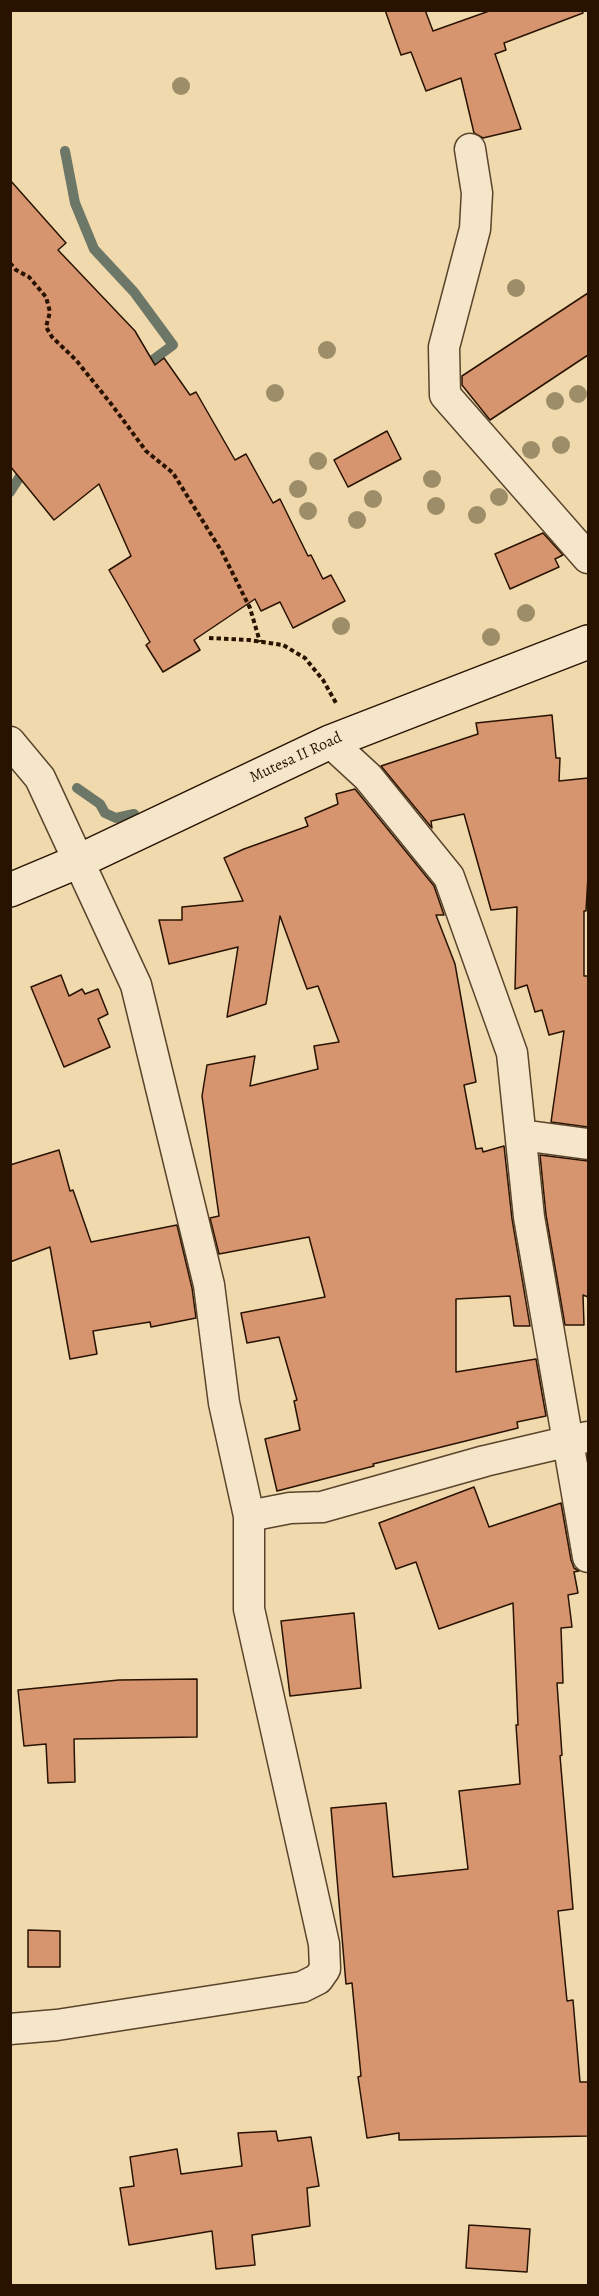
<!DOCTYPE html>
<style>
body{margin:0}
#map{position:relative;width:599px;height:2296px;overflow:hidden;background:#f0d9ad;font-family:Alegreya,serif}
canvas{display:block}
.frame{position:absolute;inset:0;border:12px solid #281300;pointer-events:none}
</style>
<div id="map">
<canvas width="599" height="2296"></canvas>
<div class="frame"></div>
</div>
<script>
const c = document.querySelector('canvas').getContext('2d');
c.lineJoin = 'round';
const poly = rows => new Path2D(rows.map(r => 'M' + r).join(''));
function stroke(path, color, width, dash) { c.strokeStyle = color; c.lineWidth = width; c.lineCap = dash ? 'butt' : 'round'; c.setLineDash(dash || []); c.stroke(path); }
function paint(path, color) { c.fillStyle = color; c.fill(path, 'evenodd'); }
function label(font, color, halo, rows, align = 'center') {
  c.font = font + ' Alegreya,serif'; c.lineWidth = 5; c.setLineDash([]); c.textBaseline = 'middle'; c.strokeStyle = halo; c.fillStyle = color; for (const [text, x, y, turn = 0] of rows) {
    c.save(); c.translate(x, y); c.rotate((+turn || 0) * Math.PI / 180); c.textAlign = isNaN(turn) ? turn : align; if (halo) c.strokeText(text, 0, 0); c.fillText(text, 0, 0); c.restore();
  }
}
stroke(poly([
 [65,151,75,203,94,249,134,292,173,345,142,368],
 [10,492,26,467],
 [77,788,100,804,105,813,116,818,134,814]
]), '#6c7767', 10);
const building = poly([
 [385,10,425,10,433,31,492,10,582,10,583,13,504,43,506,50,495,54,521,129,483,138,474,133,461,78,426,91,411,52,401,55,385,10],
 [10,180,66,243,58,250,135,331,155,365,164,358,190,395,196,392,235,460,246,454,273,503,280,499,308,556,311,555,323,579,331,575,345,601,293,628,280,602,261,611,255,599,194,640,200,650,163,672,146,645,150,642,109,570,131,556,99,484,54,520,10,466,10,180],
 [588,293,588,355,490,420,462,385,462,376,588,293],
 [387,431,401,459,348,487,334,460,387,431],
 [543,533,563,555,555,559,559,567,510,589,495,554,543,533],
 [552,715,556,758,560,758,559,781,588,778,588,876,586,911,584,911,584,976,588,976,588,1127,551,1122,564,1031,549,1035,542,1010,535,1012,527,985,515,989,517,907,491,910,464,814,431,821,432,828,381,766,478,734,476,723,552,715],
 [355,789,434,886,444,915,436,915,455,964,476,1082,464,1085,476,1149,482,1148,483,1152,504,1146,512,1219,530,1326,514,1326,510,1296,456,1299,456,1372,536,1359,546,1416,517,1422,518,1428,373,1464,374,1466,277,1491,265,1439,300,1430,294,1401,297,1400,279,1337,247,1343,241,1313,325,1297,309,1237,219,1254,210,1218,219,1216,202,1096,207,1065,255,1056,250,1086,318,1069,314,1046,339,1042,318,986,307,989,280,916,266,1004,227,1017,238,947,169,964,159,920,182,920,182,907,243,901,224,858,244,849,308,826,305,818,338,804,336,794,355,789],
 [61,975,69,996,82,989,85,994,98,989,108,1014,98,1019,110,1047,64,1067,31,987,61,975],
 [59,1150,70,1191,73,1190,91,1242,177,1225,192,1288,196,1318,151,1327,150,1322,93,1331,97,1354,70,1359,50,1247,10,1262,10,1165,59,1150],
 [540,1155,588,1161,588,1297,583,1295,584,1325,565,1325,546,1215,540,1155],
 [474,1487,489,1527,561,1503,571,1560,574,1568,579,1571,574,1572,578,1593,568,1595,572,1627,561,1628,563,1683,557,1683,562,1755,560,1756,573,1909,558,1911,567,2001,573,2000,580,2082,588,2082,588,2136,399,2140,399,2133,367,2138,358,2077,361,2076,352,1983,346,1984,331,1808,386,1803,393,1877,468,1869,459,1791,520,1784,516,1725,518,1725,513,1603,439,1629,416,1562,396,1569,379,1523,474,1487],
 [354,1613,361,1688,290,1696,281,1621,354,1613],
 [197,1679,197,1737,74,1739,75,1782,48,1783,46,1744,24,1746,18,1690,119,1680,197,1679],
 [28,1930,60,1931,60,1967,28,1967,28,1930],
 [276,2131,278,2141,311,2137,319,2186,307,2188,310,2226,252,2235,255,2265,216,2269,212,2231,129,2245,120,2188,134,2186,130,2157,177,2149,181,2174,242,2166,238,2133,276,2131],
 [469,2225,530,2229,527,2272,466,2268,469,2225]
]);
paint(building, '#d7956f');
stroke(building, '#281300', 1.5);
const street = poly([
 [470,149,477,193,475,229,444,347,445,395,588,558],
 [10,742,40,778,136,985,209,1285,224,1403,249,1516,249,1609,324,1944,325,1969,318,1979,302,1987,57,2025,10,2029],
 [330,742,368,777,449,877,512,1053,529,1217,588,1557],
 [521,1135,588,1144],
 [249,1516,290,1508,322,1507,485,1461,587,1437]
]);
const secondary = poly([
 [10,890,79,861,330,742,588,642]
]);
stroke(street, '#5a442b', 33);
stroke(secondary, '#281300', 36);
stroke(poly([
 [10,263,16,270,29,277,46,297,50,312,46,327,52,337,76,360,112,405,146,451,173,473,222,552,250,608,260,642],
 [209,638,249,640,283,645,305,658,323,680,336,703]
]), '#281300', 4, [4.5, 3]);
stroke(street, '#f5e6ca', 30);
stroke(secondary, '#f5e6ca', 33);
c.fillStyle = '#9d8e69';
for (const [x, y] of [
 [181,86],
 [516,288],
 [327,350],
 [275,393],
 [578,394],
 [555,401],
 [561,445],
 [531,450],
 [318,461],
 [432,479],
 [298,489],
 [499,497],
 [373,499],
 [436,506],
 [308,511],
 [477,515],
 [357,520],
 [526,613],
 [341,626],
 [491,637]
]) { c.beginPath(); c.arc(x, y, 9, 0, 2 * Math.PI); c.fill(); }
label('16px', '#281300', '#f5e6ca', [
 ["Mutesa II Road",296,758,-25]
]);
</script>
